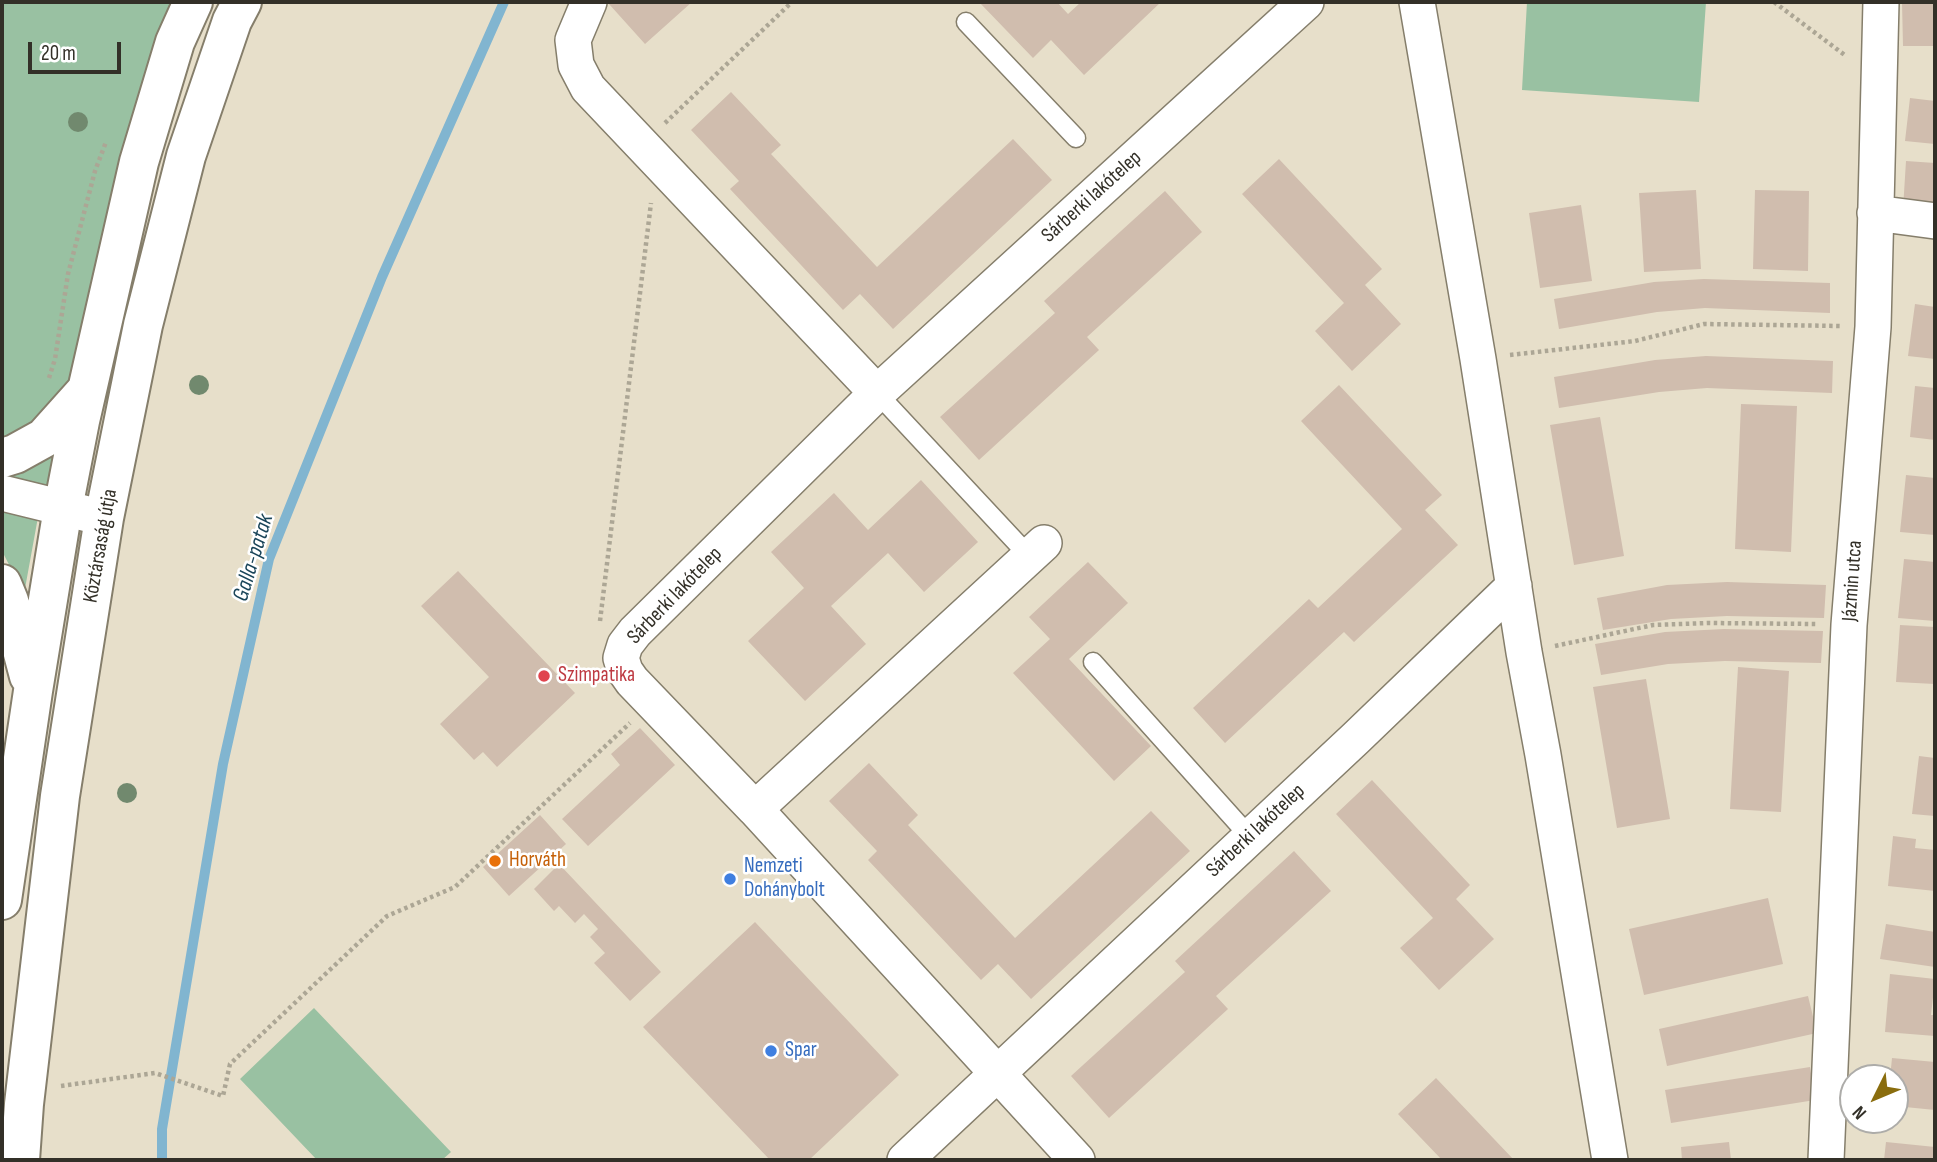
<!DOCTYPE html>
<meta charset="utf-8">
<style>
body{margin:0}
#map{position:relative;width:1937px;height:1162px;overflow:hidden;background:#e7dfca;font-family:"Sofia Sans Condensed",sans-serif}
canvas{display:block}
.frame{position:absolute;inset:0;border:4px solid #333028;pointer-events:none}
.north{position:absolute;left:1839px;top:1064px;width:70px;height:70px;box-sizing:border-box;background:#fff;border:2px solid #adaca9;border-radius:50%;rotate:227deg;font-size:19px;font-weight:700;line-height:28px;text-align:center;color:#333028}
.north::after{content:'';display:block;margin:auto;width:24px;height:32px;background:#8a6d0e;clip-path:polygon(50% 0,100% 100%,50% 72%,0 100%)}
.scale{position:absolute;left:28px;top:42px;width:93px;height:32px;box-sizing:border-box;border:4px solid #333028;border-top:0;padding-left:9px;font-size:21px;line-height:24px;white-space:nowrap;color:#333028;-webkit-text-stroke:5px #fff;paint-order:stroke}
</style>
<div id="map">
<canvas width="1937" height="1162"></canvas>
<div class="frame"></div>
<div class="north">N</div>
<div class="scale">20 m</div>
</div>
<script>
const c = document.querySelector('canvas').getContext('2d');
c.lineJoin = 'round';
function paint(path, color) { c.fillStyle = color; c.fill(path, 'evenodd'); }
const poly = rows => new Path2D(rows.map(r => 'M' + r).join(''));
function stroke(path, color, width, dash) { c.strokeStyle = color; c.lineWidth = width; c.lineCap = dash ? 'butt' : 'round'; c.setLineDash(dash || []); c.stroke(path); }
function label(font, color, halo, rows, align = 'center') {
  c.font = font + ' "Sofia Sans Condensed",sans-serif'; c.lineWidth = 5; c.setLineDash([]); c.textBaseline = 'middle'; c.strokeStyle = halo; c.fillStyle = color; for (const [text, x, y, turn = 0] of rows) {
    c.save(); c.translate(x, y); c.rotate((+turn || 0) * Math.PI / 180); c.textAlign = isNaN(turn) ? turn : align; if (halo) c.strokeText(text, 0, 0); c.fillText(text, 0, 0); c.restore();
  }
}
paint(poly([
 [2,2,193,2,63,508,2,493],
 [1527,2,1706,2,1699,102,1522,90],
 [2,508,38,517,24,594,2,551],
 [314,1008,451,1152,442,1160,317,1160,240,1079]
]), '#99c1a2');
stroke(poly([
 [162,1160,162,1129,223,764,269,559,382,277,504,2]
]), '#81b5d0', 10);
paint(poly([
 [612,2,692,2,645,44,609,4],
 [979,2,1057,2,1068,14,1081,2,1161,2,1084,75,1051,40,1033,58],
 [1902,2,1935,2,1935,46,1903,46],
 [731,92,781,145,771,154,877,267,1013,139,1052,180,893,329,860,294,843,310,730,189,739,181,691,130],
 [1910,98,1935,101,1935,144,1905,141],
 [1279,159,1382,269,1365,285,1401,324,1352,371,1315,331,1344,303,1242,194],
 [1906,161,1935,163,1935,210,1903,209],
 [1696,190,1701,269,1644,272,1639,193],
 [1755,190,1809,191,1808,271,1753,269],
 [1165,191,1202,232,1087,337,1099,350,979,460,940,417,1055,313,1044,301],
 [1581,205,1592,281,1540,288,1529,213],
 [1704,279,1830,283,1830,313,1705,308,1657,312,1559,329,1554,299,1654,282],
 [1915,304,1935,307,1935,359,1908,356],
 [1706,356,1833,361,1832,393,1707,388,1659,392,1559,408,1554,377,1655,360],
 [1339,385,1442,495,1425,510,1458,545,1354,642,1344,632,1225,743,1193,708,1309,599,1318,608,1402,529,1301,421],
 [1915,386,1935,388,1935,440,1910,437],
 [1741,404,1797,406,1791,552,1735,549],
 [1600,417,1624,556,1574,565,1550,425],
 [1906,475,1935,478,1935,535,1900,532],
 [921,480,978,542,924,592,888,553,831,606,866,644,805,701,748,641,804,588,771,552,834,493,868,530],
 [1904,559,1935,562,1935,621,1898,618],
 [1088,562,1128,603,1069,659,1151,746,1114,781,1013,673,1050,639,1029,617],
 [458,571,575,693,497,767,483,752,474,760,440,724,489,677,421,606],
 [1727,582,1826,585,1824,618,1727,616,1671,619,1603,630,1597,598,1667,585],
 [1900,625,1935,627,1935,684,1896,682],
 [1724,629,1823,631,1821,663,1725,661,1668,664,1601,675,1595,644,1665,632],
 [1738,667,1789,671,1781,812,1730,809],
 [1646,679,1670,819,1617,828,1593,687],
 [640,728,675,765,588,846,562,819,620,765,611,754],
 [1919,756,1935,758,1935,816,1912,814],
 [869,763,918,815,908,825,1015,938,1151,811,1190,851,1031,999,998,964,981,980,868,860,877,851,829,801],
 [1372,780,1470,885,1456,899,1494,939,1439,990,1400,948,1433,918,1336,814],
 [540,815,566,844,509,896,483,867],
 [1893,836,1916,839,1915,848,1935,850,1935,891,1888,886],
 [1294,851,1331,891,1216,996,1228,1009,1109,1118,1071,1076,1185,972,1175,961],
 [559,864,661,972,630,1001,594,963,605,953,590,937,598,929,584,914,575,923,559,906,554,911,534,889],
 [1768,898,1783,964,1644,995,1629,929],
 [755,922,899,1075,809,1160,770,1160,643,1027],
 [1886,924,1935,932,1935,967,1880,959],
 [1890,974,1935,979,1931,1015,1935,1015,1935,1036,1885,1032],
 [1808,996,1817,1033,1667,1066,1659,1029],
 [1892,1058,1935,1062,1935,1110,1895,1106,1895,1078,1890,1078],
 [1810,1067,1815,1100,1671,1123,1665,1090],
 [1436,1078,1514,1160,1442,1160,1398,1114],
 [1729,1142,1731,1160,1682,1160,1681,1147],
 [1886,1142,1935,1147,1935,1160,1884,1160]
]), '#d0bdae');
const service = poly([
 [966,22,1076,138],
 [877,393,1029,556],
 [1093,662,1250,837]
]);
const minor = poly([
 [589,2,573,40,576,65,588,88,877,393],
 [1417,2,1478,359,1524,652,1543,755,1610,1160],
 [1875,213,1935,221],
 [2,493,104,518],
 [755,809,1044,543],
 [905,1160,1356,738,1514,586],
 [1077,1160,755,809,632,681,625,671,621,658,625,645,635,632,877,393,1306,2],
 [1826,1160,1849,625,1873,327,1881,2]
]);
const tertiary = poly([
 [2,458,15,454,44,438,86,391],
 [2,584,9,601,29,676],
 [2,900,33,691,63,508,80,421,139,162,175,42,193,2],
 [20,1160,24,1104,60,796,104,518,143,325,186,156,232,21,242,2]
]);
stroke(service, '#857e6b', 21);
stroke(minor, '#857e6b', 38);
stroke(tertiary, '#857e6b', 42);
stroke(poly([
 [1774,2,1846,56],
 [665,123,792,2],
 [1510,355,1635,341,1704,324,1841,326],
 [49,378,55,359,68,274,95,171,106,142],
 [600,621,651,203],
 [1555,646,1653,625,1708,623,1817,624],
 [61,1086,155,1073,223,1096,230,1064,387,916,455,887,630,723]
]), '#aca695', 4.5, [3.5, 3.5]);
stroke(service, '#fff', 18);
stroke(minor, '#fff', 35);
stroke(tertiary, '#fff', 38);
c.fillStyle = '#71896e';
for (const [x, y] of [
 [78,122],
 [199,385],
 [127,793]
]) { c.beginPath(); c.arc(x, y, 10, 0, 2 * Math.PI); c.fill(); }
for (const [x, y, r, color] of [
 [544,676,7,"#e0444e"],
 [495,861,7,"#e8710a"],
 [730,879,7,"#3f7fe0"],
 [771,1051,7,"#3f7fe0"]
]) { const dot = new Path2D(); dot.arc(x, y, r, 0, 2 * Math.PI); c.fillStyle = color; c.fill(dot); stroke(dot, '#fff', 2.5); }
label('21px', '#333028', '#fff', [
 ["Sárberki lakótelep",1092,197,-42],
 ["Köztársaság útja",101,546,-80],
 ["Jázmin utca",1853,581,-86],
 ["Sárberki lakótelep",675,596,-46],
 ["Sárberki lakótelep",1256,831,-43]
]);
label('21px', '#be3a42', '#fff', [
 ["Szimpatika",558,676]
], 'left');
label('21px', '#c56008', '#fff', [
 ["Horváth",509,861]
], 'left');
label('21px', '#366cbe', '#fff', [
 ["Nemzeti",744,867],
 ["Dohánybolt",744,891],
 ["Spar",785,1051]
], 'left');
label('italic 23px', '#1a4559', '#fff', [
 ["Galla-patak",254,558,-73]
]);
</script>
